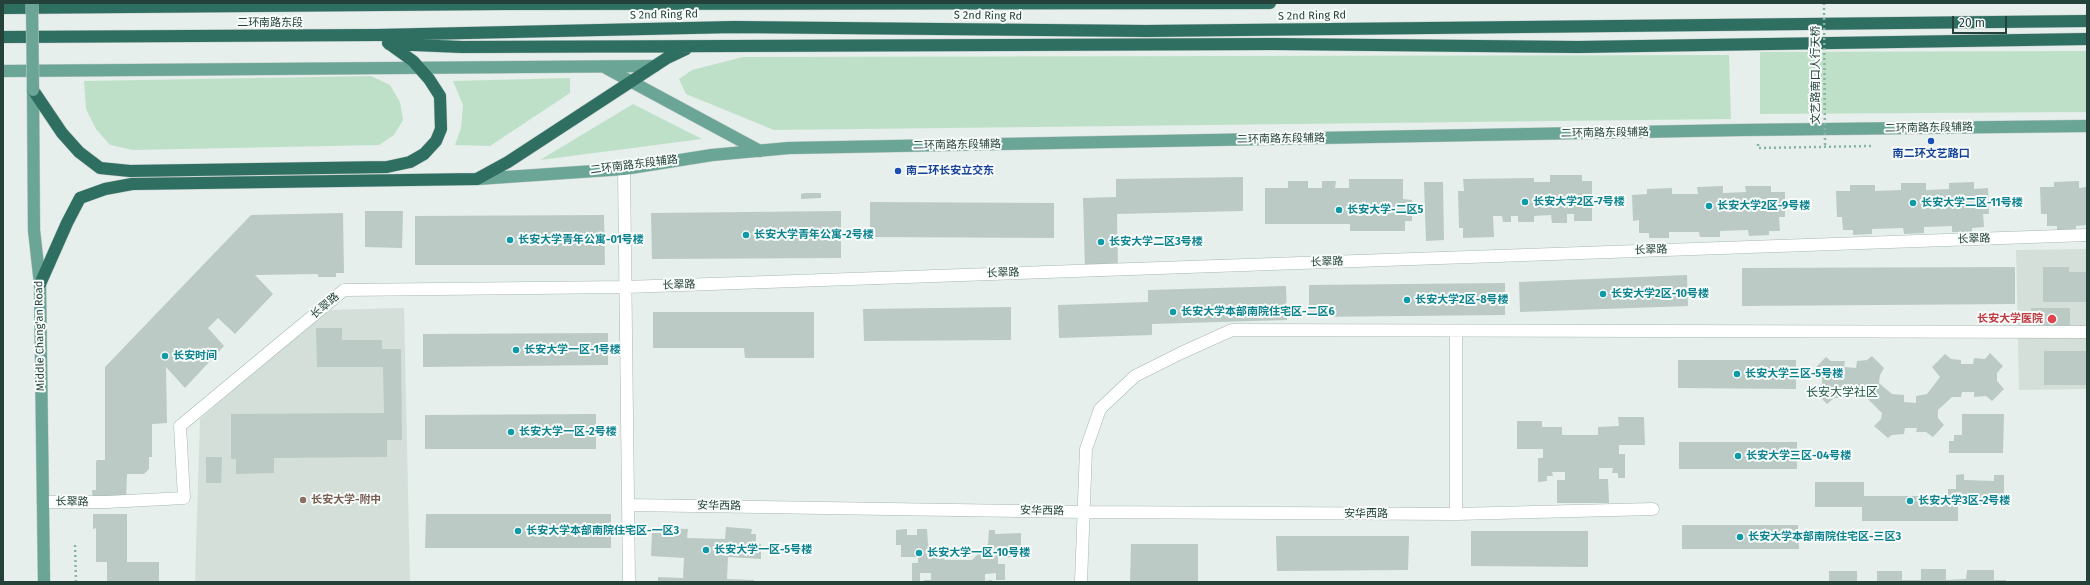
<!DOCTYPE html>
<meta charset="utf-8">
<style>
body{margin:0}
#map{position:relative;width:2090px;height:585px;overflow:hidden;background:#e6efeb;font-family:"Fira Sans",sans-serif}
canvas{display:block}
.frame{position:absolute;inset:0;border:4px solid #24423a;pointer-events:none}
.scale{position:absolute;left:1952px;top:16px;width:55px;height:18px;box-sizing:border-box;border:2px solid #24423a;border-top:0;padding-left:5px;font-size:12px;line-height:14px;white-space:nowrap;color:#24423a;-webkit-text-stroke:3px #f7fbf9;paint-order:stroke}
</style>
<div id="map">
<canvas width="2090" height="585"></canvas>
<div class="frame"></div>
<div class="scale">20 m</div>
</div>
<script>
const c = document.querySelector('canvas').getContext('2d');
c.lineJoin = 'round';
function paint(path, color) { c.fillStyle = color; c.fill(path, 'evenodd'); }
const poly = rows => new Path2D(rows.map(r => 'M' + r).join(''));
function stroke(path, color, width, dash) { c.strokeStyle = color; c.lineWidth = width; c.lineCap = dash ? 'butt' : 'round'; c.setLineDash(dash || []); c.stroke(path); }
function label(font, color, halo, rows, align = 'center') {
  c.font = font + ' "Fira Sans","Noto Sans SC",sans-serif'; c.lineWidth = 4; c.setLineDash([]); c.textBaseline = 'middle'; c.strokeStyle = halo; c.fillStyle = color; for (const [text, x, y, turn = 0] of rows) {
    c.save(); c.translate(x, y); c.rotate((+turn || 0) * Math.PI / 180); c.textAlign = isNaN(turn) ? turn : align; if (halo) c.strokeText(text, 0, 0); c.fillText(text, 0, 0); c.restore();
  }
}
paint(poly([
 [2087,249,2087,389,2019,390,2016,250],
 [404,308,410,582,195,582,200,419,325,310]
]), '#d4dfda');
paint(poly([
 [2087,51,2087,112,1760,114,1760,52],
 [1729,55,1731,119,774,130,686,94,679,79,692,70,743,57],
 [371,76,390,85,400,102,403,120,394,135,379,145,133,150,110,145,96,129,86,109,84,81],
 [570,78,570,93,490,146,455,145,461,128,463,105,453,81],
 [633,104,702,139,540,160]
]), '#bfe0c8');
paint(poly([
 [1550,175,1582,175,1582,181,1592,181,1592,221,1574,221,1574,214,1567,214,1567,223,1552,223,1551,215,1534,216,1534,222,1518,222,1518,216,1511,216,1511,222,1503,222,1502,216,1493,216,1494,237,1463,238,1463,228,1459,228,1458,191,1464,191,1463,179,1534,178,1534,182,1550,182],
 [1243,177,1243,211,1117,214,1118,269,1085,270,1083,198,1116,197,1116,179],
 [1349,179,1403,179,1403,199,1412,200,1412,221,1405,221,1405,231,1350,231,1350,224,1265,224,1265,188,1288,188,1288,181,1308,181,1308,188,1322,188,1322,181,1336,181,1335,188,1349,188],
 [2079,181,2079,188,2087,187,2087,225,2076,226,2076,230,2057,231,2057,226,2047,226,2047,214,2041,214,2040,187,2054,187,2054,182],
 [1424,182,1443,182,1444,240,1426,241],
 [1974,182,1974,189,1988,188,1989,214,1983,214,1984,227,1972,228,1972,232,1952,232,1952,226,1924,227,1924,233,1904,234,1903,228,1872,229,1872,234,1853,235,1853,230,1843,230,1842,217,1837,217,1836,191,1850,191,1850,185,1875,185,1875,191,1901,190,1901,183,1926,183,1926,190,1949,189,1949,183],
 [1723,186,1723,193,1746,192,1745,186,1771,186,1771,192,1785,192,1785,217,1779,217,1780,231,1769,231,1769,235,1749,236,1748,230,1720,231,1720,237,1700,237,1699,232,1669,232,1669,238,1649,238,1649,233,1639,233,1639,220,1633,221,1632,195,1647,194,1647,189,1672,188,1672,194,1698,194,1697,187],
 [805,193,821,193,821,198,801,199,801,194],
 [870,202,1054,203,1054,238,870,237],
 [365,211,403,211,402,248,365,247],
 [841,211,841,258,652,259,651,213],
 [343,213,344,273,336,273,336,277,318,277,318,274,255,275,273,294,235,334,218,318,208,328,224,346,185,388,166,367,167,423,152,424,152,457,149,457,149,469,144,474,127,474,126,500,93,500,92,490,96,490,96,462,97,460,105,460,105,367,251,215],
 [604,215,605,265,415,265,415,216],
 [2015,267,2015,304,1742,306,1742,268],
 [2043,267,2069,267,2069,272,2087,272,2087,302,2043,302],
 [1687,275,1688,306,1520,312,1519,282],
 [1505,283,1505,315,1309,317,1309,285],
 [1286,286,1287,320,1152,324,1152,335,1059,338,1058,305,1148,302,1148,290],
 [1011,307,1011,340,864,341,863,309],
 [2031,308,2070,308,2070,327,2031,327],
 [653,312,814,312,814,358,745,358,744,348,653,348],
 [316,328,342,328,342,340,382,340,382,349,401,349,402,440,387,440,387,457,274,458,274,473,236,474,236,459,231,459,231,414,384,413,383,367,317,367],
 [608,333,608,365,423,367,423,334],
 [2044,351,2087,351,2087,385,2044,385],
 [1990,353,2003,366,1997,373,1997,381,2004,389,1992,401,1986,396,1974,397,1974,392,1962,392,1961,397,1952,397,1938,410,1938,418,1944,425,1933,437,1926,432,1916,432,1917,428,1905,428,1904,434,1892,435,1888,438,1874,426,1881,419,1882,413,1867,398,1858,398,1858,394,1844,393,1844,398,1834,398,1827,404,1814,391,1822,384,1822,377,1814,369,1826,357,1831,361,1845,361,1844,367,1856,368,1857,361,1867,360,1872,356,1884,368,1880,375,1879,383,1892,394,1904,395,1904,402,1916,403,1916,396,1927,394,1940,377,1932,367,1945,354,1951,359,1961,360,1961,364,1973,364,1974,358,1985,359],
 [1678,360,1796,360,1796,389,1678,388],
 [596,414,596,449,425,449,425,415],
 [1962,414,2004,414,2003,453,1949,453,1949,441,1954,441,1954,435,1962,435],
 [1618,417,1644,417,1645,445,1619,445,1619,454,1625,454,1625,478,1618,478,1618,473,1612,473,1613,468,1599,468,1599,479,1608,479,1609,503,1557,503,1557,480,1565,480,1565,472,1552,472,1553,476,1547,476,1547,481,1538,482,1538,458,1543,458,1543,449,1517,449,1517,421,1542,421,1542,427,1562,427,1562,435,1598,435,1598,427,1619,426],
 [1679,442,1797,442,1797,469,1679,469],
 [206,457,222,457,221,483,206,483],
 [1964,474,1964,480,1994,481,1994,475,2004,475,2004,505,1958,505,1958,521,1862,521,1862,507,1815,507,1815,482,1864,482,1864,496,1948,496,1948,489,1956,489,1956,475],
 [93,514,127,514,127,562,159,562,159,582,107,582,107,562,96,562,96,528,93,529],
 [426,514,611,514,611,548,425,548],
 [1682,525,1798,525,1799,549,1682,549],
 [726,527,752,529,751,534,756,534,756,543,761,544,761,559,728,557,727,579,754,580,754,582,658,582,658,577,683,578,684,558,651,556,652,533,661,533,661,528,688,529,687,538,725,539],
 [907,529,907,535,917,535,917,529,927,529,928,544,945,560,972,560,988,544,989,530,995,530,995,534,1021,533,1021,549,1016,549,1016,557,998,558,998,564,1005,564,1005,580,996,580,996,573,985,574,985,581,992,580,992,582,924,582,924,580,931,580,931,573,920,573,920,581,912,581,912,563,918,563,918,557,901,557,901,545,896,545,896,530],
 [1471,531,1588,531,1588,567,1471,566],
 [1276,536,1409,536,1408,570,1277,571],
 [1131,544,1198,544,1198,582,1130,582],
 [1921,569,1946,569,1946,580,1966,579,1967,570,1994,570,1994,580,2006,580,2006,582,1877,582,1877,571,1902,571,1902,580,1921,580],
 [1829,571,1857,571,1857,582,1829,582]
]), '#bbcac4');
const minor = poly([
 [624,169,629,582],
 [43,502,107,502,184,498,180,426,344,290,626,287,2087,235],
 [629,505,1084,512,1456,514,1653,509],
 [1456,514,1456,331],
 [1081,582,1086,449,1100,409,1135,376,1181,353,1232,330,2087,332]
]);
const major = poly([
 [606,68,760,151],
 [3,71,655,66],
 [33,90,34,230,40,284,44,582],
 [477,179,624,169,712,155,789,148,1741,130,2087,126]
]);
const highway = poly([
 [3,8,506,4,1270,3],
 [3,37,377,35,734,27,1146,31,2087,21],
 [389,44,462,47,1274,44,1578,47,2087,39],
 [33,90,62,133,79,152,100,168,130,171,387,167,410,162,424,154,436,141,441,129,440,96,429,79,413,61,388,43],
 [40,284,67,223,80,198,105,189,132,184,477,179,508,162,667,58,686,49]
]);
stroke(minor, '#a8b8b2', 13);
stroke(major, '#c2cac8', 13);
stroke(highway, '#c2cac8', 13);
stroke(poly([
 [1758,144,1758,148,1871,146,1871,143],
 [75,545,76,582]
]), '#86b3a5', 2.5, [2, 3]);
stroke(minor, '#fff', 12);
stroke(major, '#6aa596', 12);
stroke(highway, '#2f6f62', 12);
const majorBridge = poly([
 [32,3,33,90]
]);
stroke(majorBridge, '#c2cac8', 13, []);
stroke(poly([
 [1824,3,1825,146]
]), '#86b3a5', 2.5, [2, 3]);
stroke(majorBridge, '#6aa596', 12);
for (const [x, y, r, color] of [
 [1931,141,4,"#1a4fb4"],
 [898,171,4,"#1a4fb4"],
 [1525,202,4,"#0f9aa8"],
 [1913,203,4,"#0f9aa8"],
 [1709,206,4,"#0f9aa8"],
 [1339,210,4,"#0f9aa8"],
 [746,235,4,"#0f9aa8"],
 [510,240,4,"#0f9aa8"],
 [1101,242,4,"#0f9aa8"],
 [1603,294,4,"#0f9aa8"],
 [1407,300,4,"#0f9aa8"],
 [1173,312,4,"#0f9aa8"],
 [2052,319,5,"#e0444e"],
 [516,350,4,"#0f9aa8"],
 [165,356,4,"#0f9aa8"],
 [1737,374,4,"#0f9aa8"],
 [511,432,4,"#0f9aa8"],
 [1738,456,4,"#0f9aa8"],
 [303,500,4,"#8d6e63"],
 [1910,501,4,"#0f9aa8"],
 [518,531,4,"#0f9aa8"],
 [1740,537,4,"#0f9aa8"],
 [706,550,4,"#0f9aa8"],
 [919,553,4,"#0f9aa8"]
]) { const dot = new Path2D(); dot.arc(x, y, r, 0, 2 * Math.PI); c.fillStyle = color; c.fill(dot); stroke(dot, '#f7fbf9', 1.5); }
label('11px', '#24423a', '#f7fbf9', [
 ["S 2nd Ring Rd",664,15,-1],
 ["S 2nd Ring Rd",988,16,1],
 ["S 2nd Ring Rd",1312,16,-1],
 ["二环南路东段",270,23],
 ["文艺路南口人行天桥",1816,75,-90],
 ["二环南路东段辅路",1929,128,-1],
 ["二环南路东段辅路",1605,133,-1],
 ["二环南路东段辅路",1281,139,-1],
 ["二环南路东段辅路",957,145,-1],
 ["二环南路东段辅路",634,165,-7],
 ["长翠路",1974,239,-2],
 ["长翠路",1651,250,-2],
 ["长翠路",1327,262,-2],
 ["长翠路",1003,273,-2],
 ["长翠路",679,285,-2],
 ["长翠路",325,306,-40],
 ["Middle Chang'an Road",40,336,-91],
 ["长翠路",72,502,1],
 ["安华西路",719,506,1],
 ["安华西路",1042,511,1],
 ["安华西路",1366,514]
]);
label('bold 11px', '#164399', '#f7fbf9', [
 ["南二环文艺路口",1931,154],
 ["南二环长安立交东",906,171,"left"]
]);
label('bold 11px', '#0d838f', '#f7fbf9', [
 ["长安大学2区-7号楼",1533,202],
 ["长安大学二区-11号楼",1921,203],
 ["长安大学2区-9号楼",1717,206],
 ["长安大学-二区5",1347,210],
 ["长安大学青年公寓-2号楼",754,235],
 ["长安大学青年公寓-01号楼",518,240],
 ["长安大学二区3号楼",1109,242],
 ["长安大学2区-10号楼",1611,294],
 ["长安大学2区-8号楼",1415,300],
 ["长安大学本部南院住宅区-二区6",1181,312],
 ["长安大学一区-1号楼",524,350],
 ["长安时间",173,356],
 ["长安大学三区-5号楼",1745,374],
 ["长安大学一区-2号楼",519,432],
 ["长安大学三区-04号楼",1746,456],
 ["长安大学3区-2号楼",1918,501],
 ["长安大学本部南院住宅区-一区3",526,531],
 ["长安大学本部南院住宅区-三区3",1748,537],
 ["长安大学一区-5号楼",714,550],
 ["长安大学一区-10号楼",927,553]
], 'left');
label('bold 11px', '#be3a42', '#f7fbf9', [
 ["长安大学医院",2043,319]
], 'right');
label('bold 11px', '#785e54', '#f7fbf9', [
 ["长安大学-附中",311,500]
], 'left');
label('12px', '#1f5548', '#f7fbf9', [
 ["长安大学社区",1842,393]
]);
</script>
